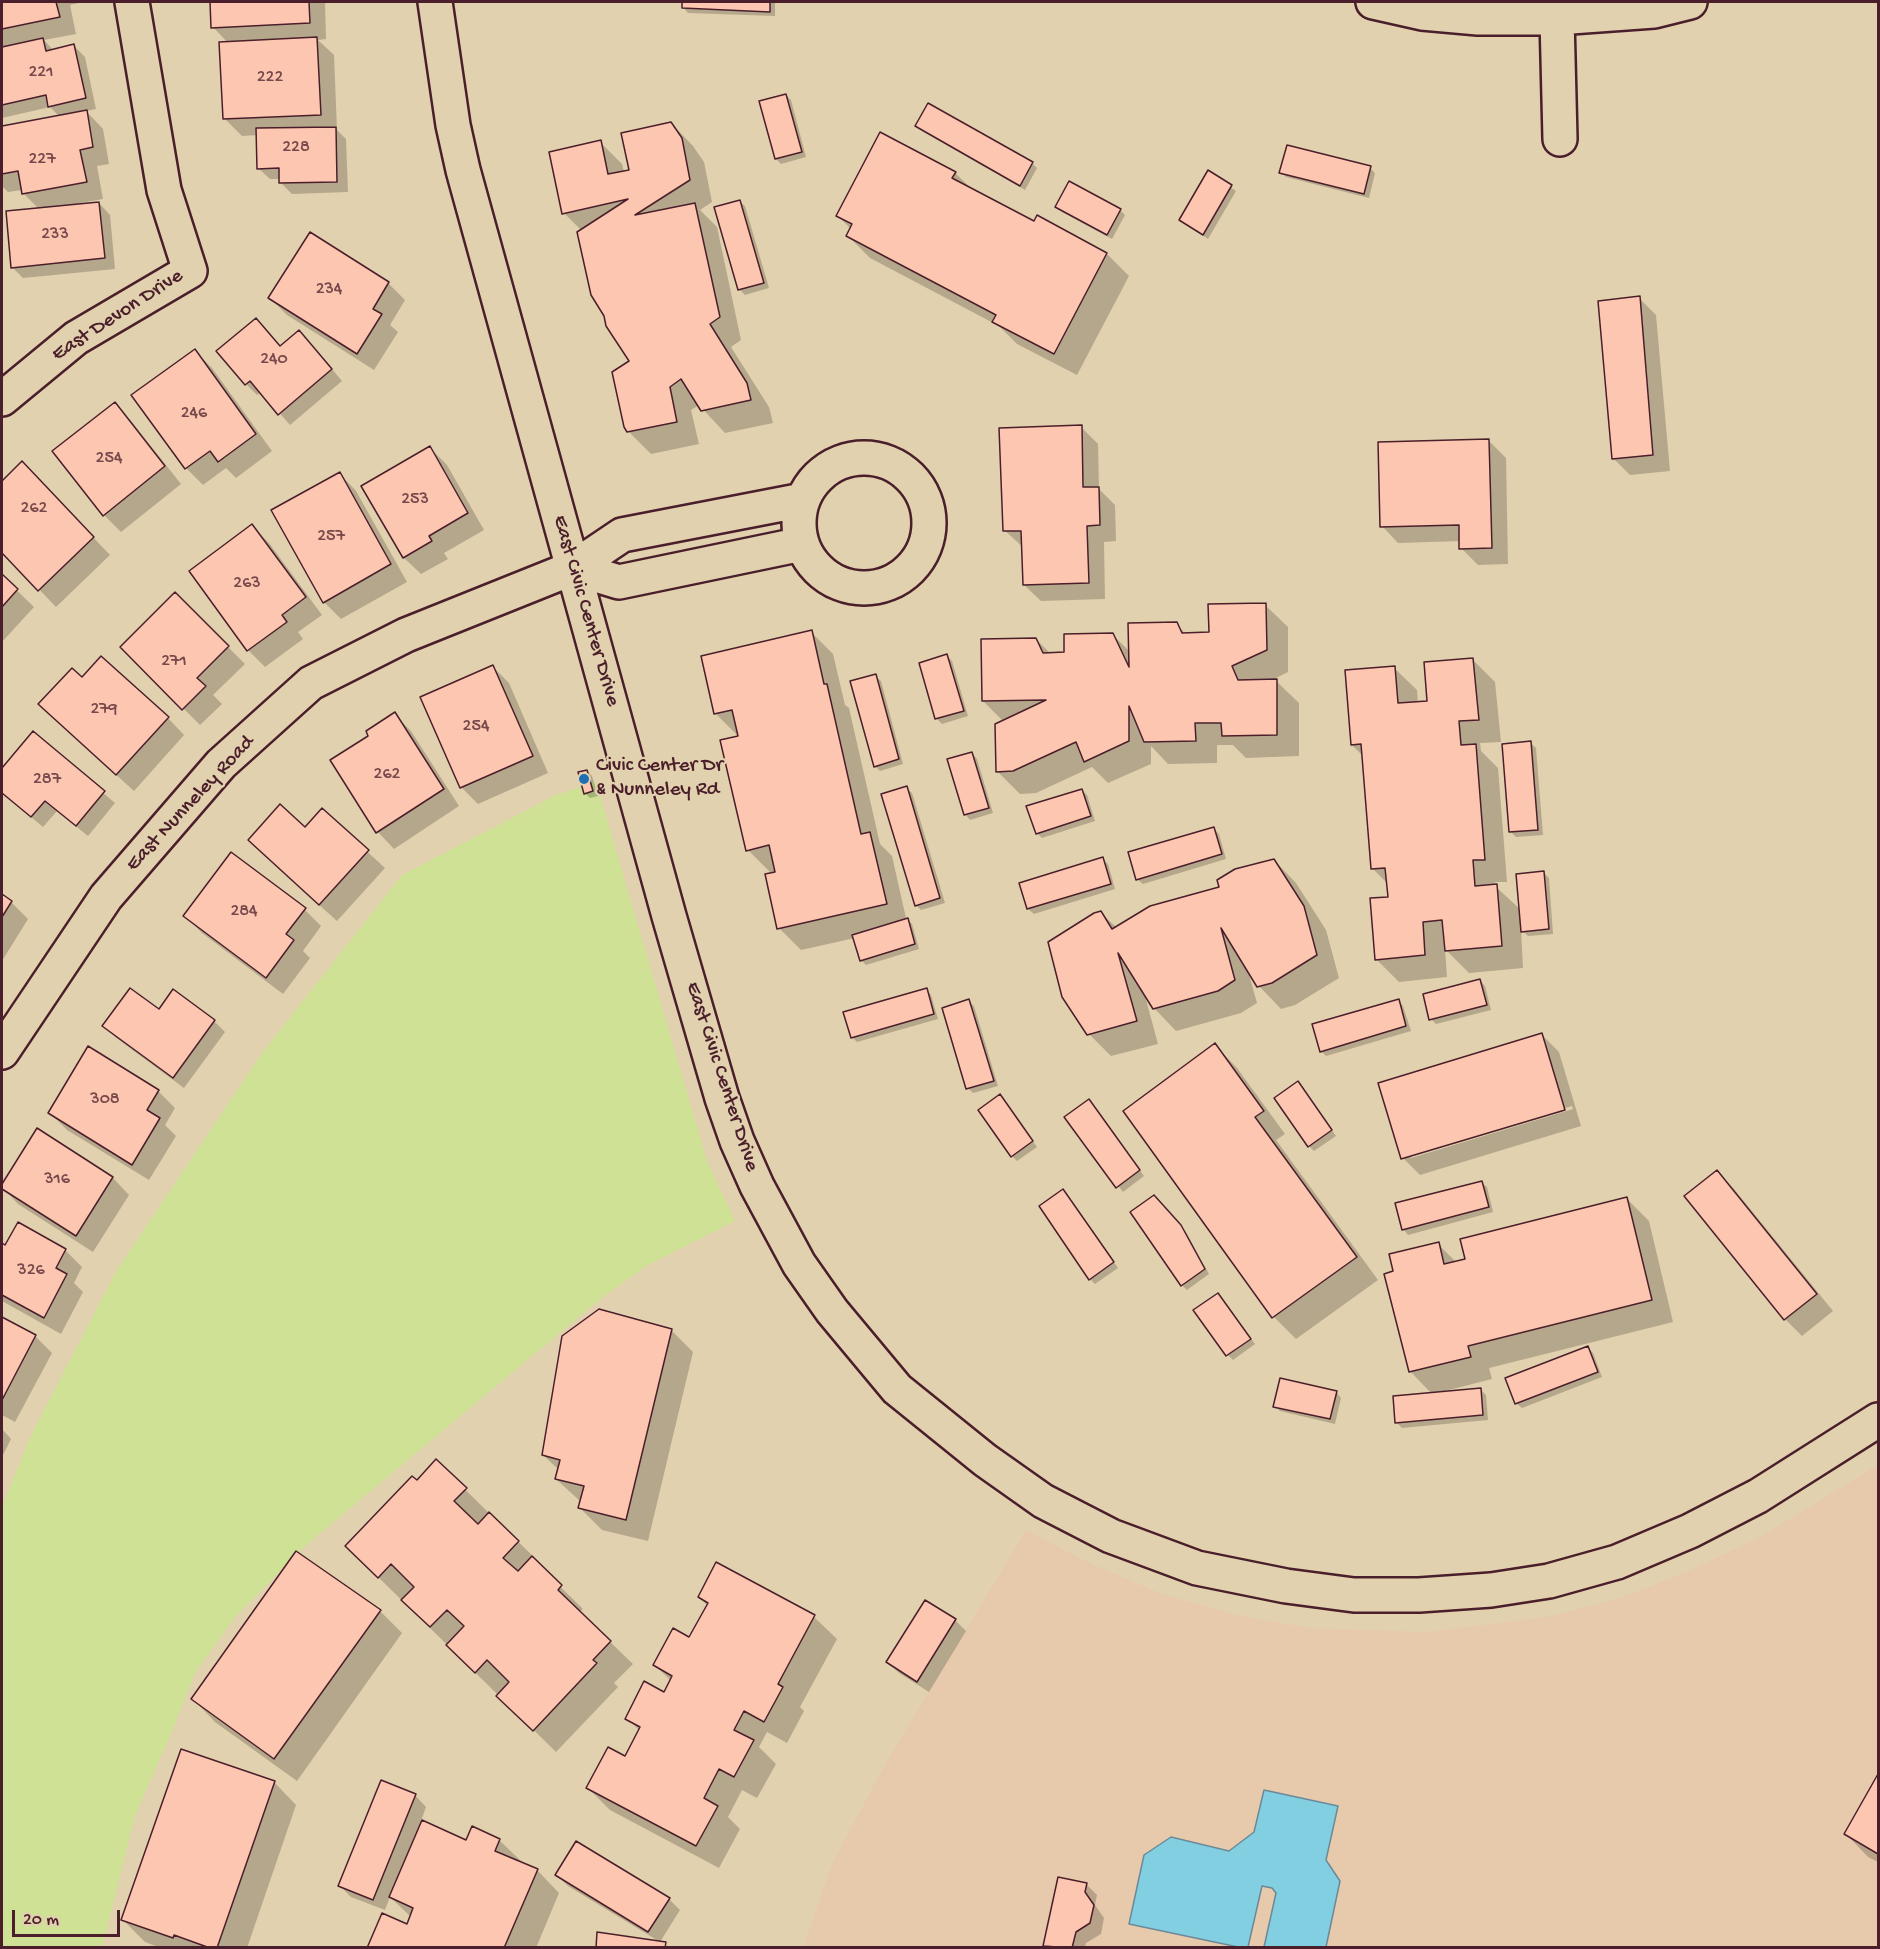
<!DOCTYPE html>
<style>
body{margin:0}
#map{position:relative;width:1880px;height:1949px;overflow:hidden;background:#e2d1ae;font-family:"Gochi Hand",sans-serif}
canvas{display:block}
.frame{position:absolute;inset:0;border:3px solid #4a1f2b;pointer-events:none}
.scale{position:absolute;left:12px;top:1910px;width:108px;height:27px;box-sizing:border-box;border:3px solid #4a1f2b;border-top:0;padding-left:8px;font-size:18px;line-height:21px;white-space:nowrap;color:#4a1f2b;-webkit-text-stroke:4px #e2d1ae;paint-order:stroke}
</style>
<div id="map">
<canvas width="1880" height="1949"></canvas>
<div class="frame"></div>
<div class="scale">20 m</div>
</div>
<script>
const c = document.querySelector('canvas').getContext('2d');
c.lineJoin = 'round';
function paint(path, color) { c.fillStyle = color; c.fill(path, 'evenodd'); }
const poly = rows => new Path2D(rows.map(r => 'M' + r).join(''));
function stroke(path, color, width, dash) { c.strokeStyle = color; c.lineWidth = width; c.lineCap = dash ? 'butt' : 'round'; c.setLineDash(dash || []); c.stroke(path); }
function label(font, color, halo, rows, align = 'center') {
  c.font = font + ' "Gochi Hand",sans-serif'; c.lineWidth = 4.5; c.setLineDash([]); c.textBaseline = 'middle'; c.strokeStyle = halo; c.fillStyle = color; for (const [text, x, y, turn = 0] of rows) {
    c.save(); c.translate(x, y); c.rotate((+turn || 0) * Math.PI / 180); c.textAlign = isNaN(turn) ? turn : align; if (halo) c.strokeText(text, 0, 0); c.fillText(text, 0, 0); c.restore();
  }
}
paint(poly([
 [1878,1465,1878,1947,803,1948,832,1864,883,1768,1026,1530,1090,1563,1162,1594,1240,1616,1311,1628,1426,1632,1547,1617,1614,1600,1684,1573,1758,1538]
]), '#e7caac');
paint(poly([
 [596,782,707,1161,735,1221,648,1265,599,1300,305,1546,235,1617,195,1673,172,1731,135,1816,102,1947,2,1948,2,1507,32,1433,117,1270,262,1053,402,875,556,795]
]), '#cee195');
const water = poly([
 [1264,1790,1338,1806,1326,1860,1340,1881,1326,1947,1264,1947,1276,1893,1272,1888,1262,1886,1248,1947,1238,1947,1129,1924,1144,1855,1171,1837,1229,1851,1254,1832,1264,1790]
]);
paint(water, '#82cfe1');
stroke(water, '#6c8998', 1.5);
paint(poly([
 [2,2,83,2,70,5,76,34,44,40,54,51,74,46,85,57,96,109,86,111,103,129,109,164,97,166,103,199,81,203,82,205,99,203,110,215,115,269,23,278,12,267,39,209,23,193,22,190,8,192,2,186,2,127,60,117,50,107,2,118],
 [211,2,325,2,326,39,318,40,334,55,337,130,346,139,348,192,292,194,280,182,280,179,270,179,258,168,258,135,242,136,225,119,228,43,213,27],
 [683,2,775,2,775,16,688,13,683,7],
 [786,95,791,100,806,157,781,164,776,159],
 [671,123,693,146,704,162,712,202,700,210,717,227,741,340,731,347,769,407,773,423,725,433,699,405,691,410,699,444,651,454,629,432,631,362,582,231,564,213,600,142,622,164,624,172,631,171],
 [916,125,1032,163,1037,168,1025,190,922,131],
 [1370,168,1375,173,1369,198,1286,177,1281,172],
 [1209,172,1236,191,1208,239,1181,220],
 [955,173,973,190,1034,223,1107,254,1129,276,1077,375,1017,344,999,326,870,258,848,236,851,229,838,216],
 [739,201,745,206,769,288,745,295,740,290,716,208],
 [1057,207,1120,210,1125,215,1112,239,1062,212],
 [310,234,388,283,405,300,390,325,398,332,374,370,287,315,270,298],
 [1639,298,1656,315,1670,471,1630,475,1613,458],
 [310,343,342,381,290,425,261,392,257,395,246,384,281,347],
 [195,351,212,368,272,451,236,478,226,468,203,485,186,468,133,395],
 [115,404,131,421,181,484,121,532,104,515],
 [1081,427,1098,444,1099,489,1115,505,1116,541,1104,542,1105,599,1041,601,1024,585,1023,547,1004,530],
 [1489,441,1506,458,1508,564,1478,565,1461,548,1461,541,1398,543,1382,526],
 [430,448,447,465,484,530,444,553,448,559,421,574,404,558,363,487],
 [22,463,110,555,56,607,2,551,2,483],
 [340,474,356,491,407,582,341,619,324,602],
 [252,526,269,543,322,615,298,632,303,639,265,667,248,650,191,571],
 [2,576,34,607,2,642],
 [175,594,245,664,213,695,222,704,200,725,122,647],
 [1265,605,1288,627,1288,672,1274,679,1299,703,1299,756,1246,758,1233,745,1217,745,1217,763,1168,764,1151,746,1151,764,1108,783,1092,767,1036,793,1020,794,997,771,1004,722,983,701,1036,639,1051,654,1066,654,1112,634,1130,652,1176,624,1186,634,1210,634],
 [811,632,833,654,845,705,849,708,880,844,892,856,906,918,912,924,919,949,866,965,861,960,855,938,801,950,779,928,772,874,748,850,739,737,716,714],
 [947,656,952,661,968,716,942,724,937,719,921,664],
 [1473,660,1495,682,1501,742,1480,743,1481,751,1498,768,1507,882,1495,882,1495,886,1521,910,1544,873,1549,878,1553,934,1528,936,1521,929,1523,968,1469,973,1445,949,1447,977,1399,982,1376,959,1389,898,1388,884,1372,868,1363,756,1352,745,1394,668,1417,690,1418,703,1428,702],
 [492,666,509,683,548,773,478,804,461,787],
 [875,676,881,681,903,764,880,771,875,766],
 [82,679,168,718,184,735,134,791,57,721],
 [394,714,411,731,459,806,394,849,378,832],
 [33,733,115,803,88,836,57,811,43,827,2,793,2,771],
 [1531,743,1536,748,1543,835,1516,837,1511,832],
 [972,753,977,759,993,813,970,820,965,814],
 [587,771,592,776,598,796,590,798,585,793],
 [906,788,912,793,945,903,921,910,916,905],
 [1082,790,1087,795,1095,821,1042,838,1037,833],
 [322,810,385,868,337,921,266,857,305,829],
 [1213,828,1219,834,1226,859,1143,884,1137,879],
 [1102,859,1108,864,1115,889,1034,914,1028,909],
 [1274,860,1296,883,1326,930,1339,978,1295,1005,1281,1009,1259,986,1248,971,1257,1003,1241,1013,1176,1031,1154,1008,1145,996,1158,1044,1111,1056,1089,1034,1101,913,1117,928,1221,888],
 [2,896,11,902,28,919,2,961],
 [305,910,321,926,303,951,310,958,283,994,202,933,185,916],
 [1480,980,1485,986,1491,1010,1436,1024,1431,1019],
 [926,989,931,995,938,1019,857,1042,852,1037],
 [968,1001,974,1006,998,1086,973,1093,968,1088],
 [1398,1001,1403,1006,1411,1031,1326,1056,1321,1051],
 [159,1011,214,1021,225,1032,184,1088,115,1037,104,1025],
 [1542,1035,1559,1052,1581,1126,1420,1175,1403,1158],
 [1572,1106,1573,1109,1411,1158,1411,1155],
 [1215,1045,1237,1068,1285,1134,1276,1140,1378,1280,1296,1339,1274,1317,1125,1112],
 [1303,1088,1336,1136,1314,1151,1309,1146],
 [158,1091,175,1108,165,1125,176,1136,149,1180,67,1130,50,1113],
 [1005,1101,1037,1147,1017,1161,1012,1156],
 [1094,1106,1144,1176,1123,1192,1066,1117],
 [38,1130,113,1178,129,1195,93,1252,18,1204,2,1187],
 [1717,1172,1734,1189,1833,1311,1802,1336,1785,1319,1686,1197],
 [1481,1182,1487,1187,1493,1212,1408,1235,1403,1229],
 [1063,1191,1118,1268,1095,1284,1090,1279],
 [1626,1198,1649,1221,1673,1322,1489,1368,1492,1379,1445,1391,1445,1393,1480,1389,1486,1395,1488,1420,1402,1428,1396,1422,1432,1394,1410,1371,1395,1272,1438,1244,1457,1263],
 [1159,1202,1186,1232,1209,1274,1187,1290,1182,1285],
 [2,1245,6,1247,65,1250,82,1267,74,1283,83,1292,61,1334,2,1301],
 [1223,1300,1255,1344,1233,1360,1228,1355],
 [2,1319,35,1336,52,1353,15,1422,2,1415],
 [671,1330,693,1352,648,1541,602,1530,580,1508,581,1502,556,1479,559,1470,543,1455],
 [1587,1347,1593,1353,1602,1377,1522,1408,1516,1403],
 [1336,1392,1341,1398,1335,1424,1280,1411,1275,1406],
 [2,1429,11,1439,2,1457],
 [436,1461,541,1564,539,1566,583,1609,579,1612,633,1664,614,1683,618,1687,556,1752,369,1568,417,1483],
 [717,1564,814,1617,837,1639,800,1707,804,1711,787,1743,767,1732,759,1747,776,1764,757,1798,742,1790,728,1817,740,1829,719,1868,610,1810,588,1788,625,1758,640,1731,627,1718,665,1694,671,1681,655,1665,690,1639,708,1606,699,1597],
 [380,1611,402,1633,297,1781,215,1722,193,1699],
 [955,1620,966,1631,929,1692,899,1673,888,1662],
 [1878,1777,1878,1862,1868,1857,1846,1834],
 [274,1782,296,1805,247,1948,161,1948,145,1942,123,1920],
 [415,1795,426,1807,421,1821,467,1842,499,1840,522,1862,537,1870,559,1893,536,1948,369,1948,408,1926,411,1917,390,1897,385,1910,351,1897,340,1886],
 [557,1875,669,1899,680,1910,660,1942,568,1886],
 [1059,1878,1086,1884,1097,1895,1095,1905,1104,1918,1101,1934,1086,1943,1085,1948,1045,1948]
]), '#0003');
const building = poly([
 [2,2,56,2,60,17,2,29,2,2],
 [210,2,309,2,310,23,211,28,210,2],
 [682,2,770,2,770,12,682,8,682,2],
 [317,37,321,115,223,119,219,42,317,37],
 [43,38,46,51,74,44,86,98,48,107,46,95,2,105,2,47,43,38],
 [786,94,802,152,775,159,759,101,786,94],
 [928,103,1033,162,1020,186,915,126,928,103],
 [87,110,93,147,80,150,87,182,22,194,18,171,2,174,2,126,87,110],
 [671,122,682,138,690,180,635,215,695,203,720,317,710,324,747,383,751,400,701,411,681,379,670,387,677,422,627,432,624,427,612,372,629,361,606,326,604,316,591,295,577,232,628,199,562,214,549,152,601,140,608,174,629,170,621,133,671,122],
 [336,127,337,182,279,183,279,168,257,169,256,128,336,127],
 [880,132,956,172,952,178,1034,221,1037,215,1107,253,1054,354,992,322,996,315,846,236,852,224,836,216,880,132],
 [1287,145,1371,166,1364,194,1279,173,1287,145],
 [1208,170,1232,185,1203,235,1179,220,1208,170],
 [1069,181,1121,209,1107,235,1055,207,1069,181],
 [740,200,764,283,738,290,714,207,740,200],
 [99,202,105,258,11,268,6,211,99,202],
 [310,232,389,282,373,309,382,314,357,354,268,298,310,232],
 [1640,296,1653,455,1612,459,1598,301,1640,296],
 [256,318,280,346,299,330,332,369,278,415,250,381,245,385,216,351,256,318],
 [195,349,256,434,218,462,210,451,185,469,131,395,195,349],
 [115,402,165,466,103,516,52,451,115,402],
 [1082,425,1083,487,1099,487,1100,525,1087,526,1089,583,1023,585,1021,531,1003,531,999,428,1082,425],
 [1489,439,1492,548,1459,549,1459,525,1380,527,1378,442,1489,439],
 [430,446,468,513,429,536,432,541,403,558,361,486,430,446],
 [22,461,94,537,38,591,2,553,2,481,22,461],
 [340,472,391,564,323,603,271,510,340,472],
 [252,524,306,597,282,615,287,622,247,651,189,571,252,524],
 [2,574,18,589,2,607,2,574],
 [175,592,229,646,197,678,206,686,182,710,120,647,175,592],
 [1266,603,1267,650,1232,666,1238,680,1277,679,1277,735,1222,736,1221,723,1195,723,1196,741,1144,742,1129,706,1129,741,1084,762,1076,742,1013,771,996,772,995,724,1046,700,982,701,981,639,1036,638,1043,653,1064,652,1064,634,1113,633,1129,667,1128,623,1177,622,1182,633,1209,632,1208,604,1266,603],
 [812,630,824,684,827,684,861,834,870,832,887,904,777,929,765,874,775,872,769,845,746,851,720,740,738,736,732,710,714,714,701,656,812,630],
 [947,654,964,711,935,719,919,663,947,654],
 [101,656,169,717,116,775,38,704,72,668,82,677,101,656],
 [1473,658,1479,720,1459,721,1461,745,1476,744,1485,860,1473,860,1475,886,1497,884,1502,946,1445,951,1442,920,1423,922,1425,955,1375,960,1370,898,1388,897,1385,868,1371,869,1361,744,1351,745,1345,670,1395,666,1398,703,1427,701,1424,662,1473,658],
 [493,665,533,756,460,788,420,697,493,665],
 [876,674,899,759,874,767,850,681,876,674],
 [395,712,444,789,376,833,330,760,368,736,366,731,395,712],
 [33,731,105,791,76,826,45,801,31,817,2,793,2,768,33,731],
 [1531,741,1538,830,1509,832,1502,744,1531,741],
 [972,752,989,808,964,815,947,759,972,752],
 [587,770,593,791,584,794,578,772,587,770],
 [907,786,940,898,915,906,881,794,907,786],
 [1082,789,1091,816,1036,834,1026,806,1082,789],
 [280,804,305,827,322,808,369,850,319,905,248,840,280,804],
 [1214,827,1222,854,1136,880,1128,852,1214,827],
 [231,852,306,908,286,934,294,940,266,978,183,916,231,852],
 [1103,857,1111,884,1027,909,1019,883,1103,857],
 [1274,859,1304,906,1317,955,1272,983,1257,987,1221,928,1235,980,1218,991,1153,1009,1118,953,1137,1021,1087,1035,1062,997,1048,942,1094,913,1101,911,1112,929,1150,906,1219,887,1217,880,1235,869,1274,859],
 [1544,871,1549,929,1521,932,1516,874,1544,871],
 [2,894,12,901,2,917,2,894],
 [908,918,915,944,860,961,852,935,908,918],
 [1480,979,1487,1005,1429,1020,1423,994,1480,979],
 [130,988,159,1009,173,989,215,1020,173,1078,102,1026,130,988],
 [927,988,934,1014,851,1038,843,1012,927,988],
 [969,999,994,1081,966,1089,942,1008,969,999],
 [1399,999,1406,1026,1320,1052,1312,1024,1399,999],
 [1542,1033,1565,1110,1401,1159,1378,1083,1542,1033],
 [1215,1043,1264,1111,1255,1117,1357,1257,1272,1318,1123,1111,1215,1043],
 [88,1046,159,1090,147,1110,160,1118,132,1165,48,1113,88,1046],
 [1298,1081,1332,1130,1308,1147,1274,1098,1298,1081],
 [1000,1094,1033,1141,1011,1157,978,1110,1000,1094],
 [1089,1099,1140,1170,1116,1188,1064,1117,1089,1099],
 [37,1128,113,1177,76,1236,2,1189,2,1184,37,1128],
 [1717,1170,1817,1294,1784,1320,1684,1196,1717,1170],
 [1482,1181,1489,1207,1402,1230,1395,1203,1482,1181],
 [1063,1189,1114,1262,1089,1280,1039,1206,1063,1189],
 [1154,1195,1181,1225,1205,1269,1181,1286,1130,1212,1154,1195],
 [1627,1197,1652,1300,1468,1346,1471,1357,1409,1372,1384,1274,1393,1271,1389,1254,1439,1242,1444,1264,1465,1259,1460,1239,1627,1197],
 [18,1222,66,1249,56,1268,67,1274,44,1318,2,1295,2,1243,5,1245,18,1222],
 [1218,1293,1251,1339,1226,1356,1193,1310,1218,1293],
 [599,1309,672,1329,626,1520,578,1508,584,1486,555,1479,560,1460,542,1455,562,1336,599,1309],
 [2,1317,36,1335,2,1400,2,1317],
 [1588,1346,1598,1372,1515,1404,1505,1378,1588,1346],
 [1280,1378,1337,1391,1330,1419,1273,1407,1280,1378],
 [1481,1388,1483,1415,1395,1423,1393,1396,1481,1388],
 [436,1459,467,1488,454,1501,478,1524,489,1512,519,1541,503,1558,518,1571,532,1556,562,1585,558,1590,611,1641,593,1660,597,1663,533,1731,496,1696,509,1682,487,1660,475,1673,446,1645,464,1626,447,1610,430,1627,401,1600,414,1587,391,1564,378,1578,345,1546,412,1476,417,1480,436,1459],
 [296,1551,381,1610,274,1759,191,1699,296,1551],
 [716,1562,815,1615,778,1684,783,1687,764,1722,744,1711,734,1730,754,1740,734,1777,719,1769,704,1798,718,1806,696,1846,586,1788,608,1747,625,1756,640,1727,625,1719,644,1681,664,1692,672,1676,653,1665,673,1628,689,1637,708,1603,698,1597,716,1562],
 [925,1600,956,1619,917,1682,886,1662,925,1600],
 [181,1749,275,1781,217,1948,210,1948,174,1935,173,1938,121,1920,181,1749],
 [1878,1774,1878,1854,1844,1834,1878,1774],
 [381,1780,416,1794,373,1900,338,1886,381,1780],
 [422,1820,466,1840,472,1826,500,1839,495,1851,538,1869,504,1948,367,1948,382,1913,407,1924,413,1908,389,1897,422,1820],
 [576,1841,670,1898,648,1932,555,1875,576,1841],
 [1058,1877,1087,1883,1085,1892,1094,1905,1090,1923,1076,1932,1072,1948,1043,1946,1058,1877],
 [597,1932,666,1942,665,1948,596,1948,597,1932]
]);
paint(building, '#fdc6b0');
stroke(building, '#4a1f2b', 1.5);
const minor = poly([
 [435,2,453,125,463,170,669,916,722,1098,737,1141,757,1186,799,1264,832,1311,897,1389,985,1460,1043,1501,1111,1536,1197,1568,1286,1586,1354,1595,1419,1595,1491,1590,1549,1581,1617,1562,1690,1531,1758,1496,1878,1420],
 [1373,2,1422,13,1478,18,1557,18,1654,11,1690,2],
 [1557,18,1560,139],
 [2,399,76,338,190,271,164,190,132,2],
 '799 523a65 65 0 1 1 130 0a65 65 0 1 1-130 0Z',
 [573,568,619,582,802,544],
 [2,1052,106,897,221,764,311,683,406,635,573,568,622,535,803,500]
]);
stroke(minor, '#4a1f2b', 38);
stroke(minor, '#e2d1ae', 33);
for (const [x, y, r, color] of [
 [584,779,6,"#1f6fb2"]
]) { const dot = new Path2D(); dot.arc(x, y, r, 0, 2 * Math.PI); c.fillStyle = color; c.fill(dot); stroke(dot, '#e2d1ae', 2); }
label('18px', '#77494c', null, [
 ["221",41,73],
 ["222",270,78],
 ["228",296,148],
 ["227",42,160],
 ["233",55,235],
 ["234",329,290],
 ["240",274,360],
 ["246",194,414],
 ["254",109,459],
 ["253",415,500],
 ["262",34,509],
 ["257",331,537],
 ["263",247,584],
 ["271",174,662],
 ["279",104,710],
 ["254",476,727],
 ["262",387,775],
 ["287",47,780],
 ["284",244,912],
 ["308",105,1100],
 ["316",57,1180],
 ["326",31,1271]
]);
label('21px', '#4a1f2b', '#e2d1ae', [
 ["East Devon Drive",118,316,-33],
 ["East Civic Center Drive",585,611,74],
 ["East Nunneley Road",191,804,-47],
 ["East Civic Center Drive",721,1077,72]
]);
label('21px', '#4a1f2b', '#e2d1ae', [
 ["Civic Center Dr",596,767],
 ["& Nunneley Rd",596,791]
], 'left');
</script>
